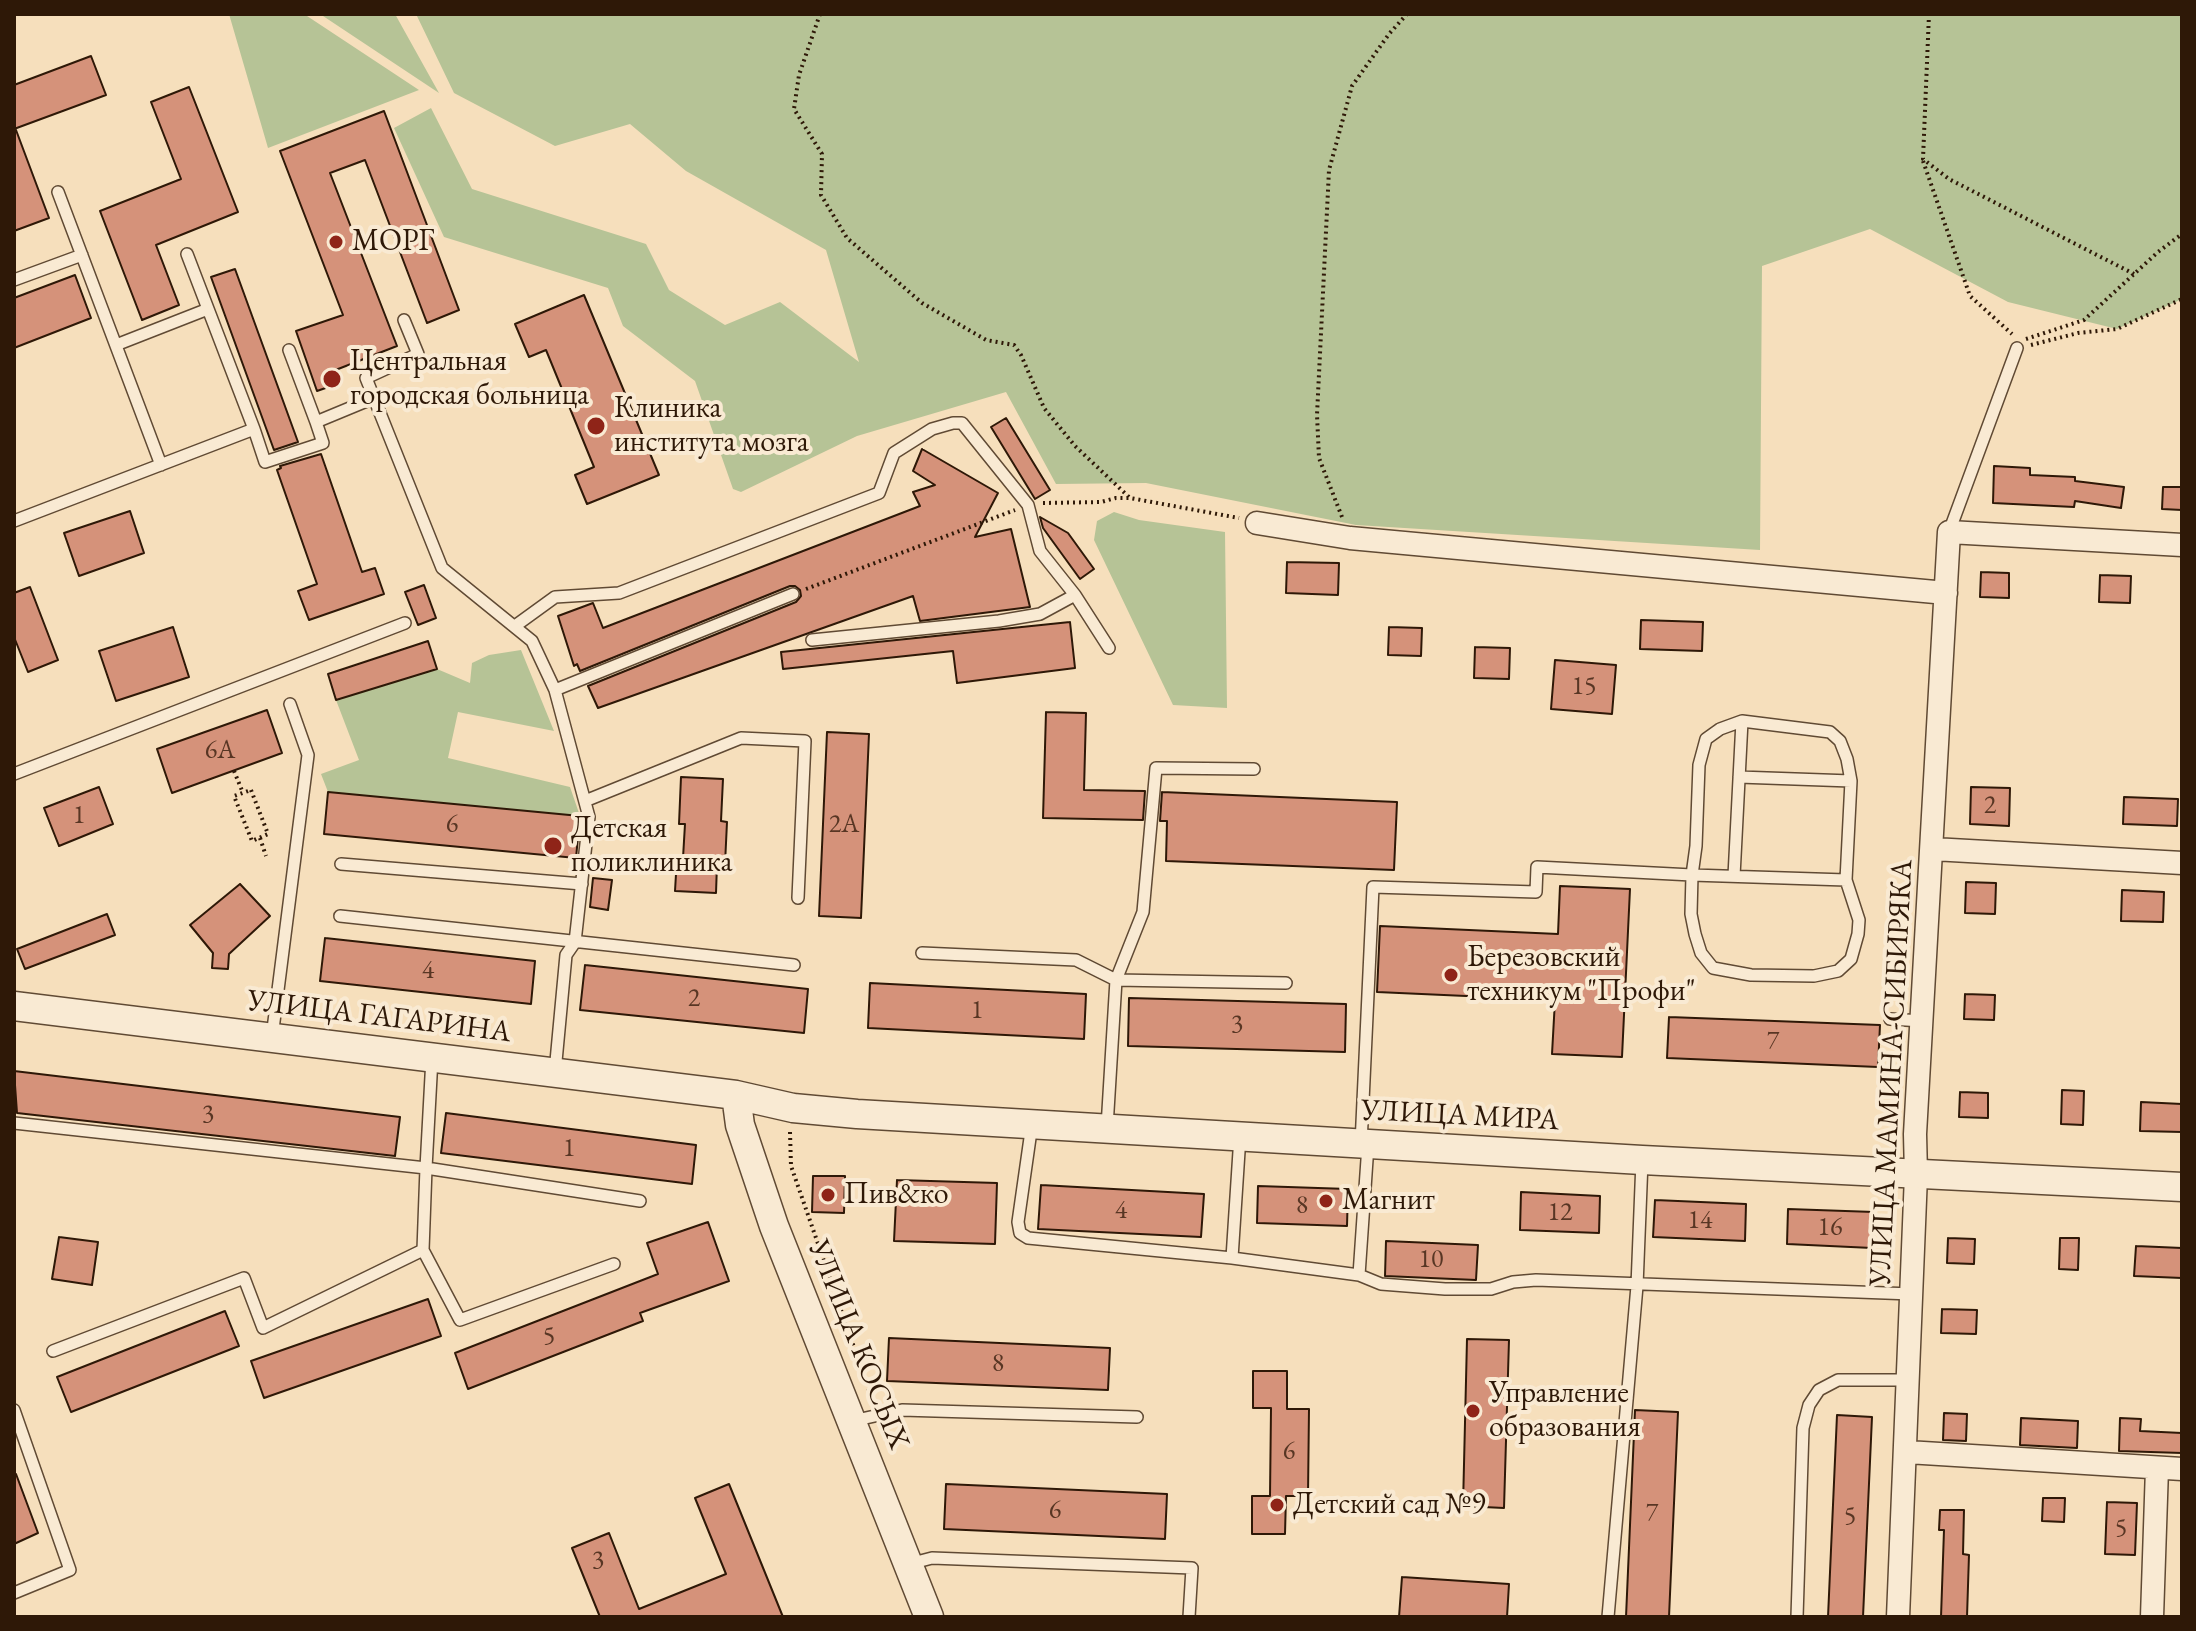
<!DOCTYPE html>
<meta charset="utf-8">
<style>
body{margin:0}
#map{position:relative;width:2196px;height:1631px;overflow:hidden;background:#f6dfbc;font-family:"EB Garamond",serif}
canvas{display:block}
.frame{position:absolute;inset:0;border:16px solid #2e1807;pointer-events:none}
</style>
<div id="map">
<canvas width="2196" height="1631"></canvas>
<div class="frame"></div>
</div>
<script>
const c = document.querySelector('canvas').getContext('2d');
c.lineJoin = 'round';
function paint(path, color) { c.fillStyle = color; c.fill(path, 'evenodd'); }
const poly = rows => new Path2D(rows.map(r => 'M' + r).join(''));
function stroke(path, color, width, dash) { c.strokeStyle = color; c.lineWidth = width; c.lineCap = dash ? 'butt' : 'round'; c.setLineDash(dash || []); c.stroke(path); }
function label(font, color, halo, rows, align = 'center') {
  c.font = font + ' "EB Garamond",serif'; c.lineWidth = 8; c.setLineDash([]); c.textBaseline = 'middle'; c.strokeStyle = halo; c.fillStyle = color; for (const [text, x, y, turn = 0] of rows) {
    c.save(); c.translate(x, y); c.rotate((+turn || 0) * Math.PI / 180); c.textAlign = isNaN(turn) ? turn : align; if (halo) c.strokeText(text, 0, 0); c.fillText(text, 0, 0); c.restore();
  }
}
paint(poly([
 [229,14,304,14,419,90,268,148],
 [320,14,395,14,439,93],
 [416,14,2182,14,2182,299,2117,329,2008,302,1870,229,1762,266,1760,550,1356,525,1146,483,1056,484,1006,392,857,436,741,492,733,489,695,381,623,326,608,288,444,237,394,128,431,108,472,189,646,244,669,290,725,325,780,302,859,362,826,250,686,171,630,124,555,146,454,93],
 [1114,512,1139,520,1225,532,1227,708,1173,705,1094,540,1097,521],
 [521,650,554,731,458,712,448,758,570,787,580,816,328,792,321,774,359,760,336,700,437,669,470,683,472,663,489,655]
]), '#b6c396');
const building = poly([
 [91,56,106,95,14,129,14,85,91,56],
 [189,87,238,212,156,245,179,305,142,320,100,211,181,179,151,102,189,87],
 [384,111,459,310,427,323,365,160,330,173,397,346,333,371,337,384,317,391,296,331,343,315,280,151,384,111],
 [16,130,49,218,14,231,14,131,16,130],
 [235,269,298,442,274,450,211,277,235,269],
 [75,275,91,318,14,348,14,298,75,275],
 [584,295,659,475,587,504,575,475,594,467,546,350,529,357,515,324,584,295],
 [1006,418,1050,490,1035,499,991,427,1006,418],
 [922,449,998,493,975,537,1011,529,1030,607,920,621,913,596,598,708,588,686,796,602,801,596,800,590,795,586,790,586,580,671,577,664,574,666,558,616,593,603,603,628,920,506,913,492,935,485,913,471,922,449],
 [321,454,362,572,375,568,384,594,309,620,298,591,317,584,277,470,281,468,280,466,321,454],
 [1994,466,2030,468,2030,475,2075,477,2075,481,2124,487,2121,508,2075,501,2074,507,1993,503,1994,466],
 [2163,487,2182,487,2182,510,2162,509,2163,487],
 [130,511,144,553,79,576,64,533,130,511],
 [1040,517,1068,533,1094,569,1080,579,1043,528,1040,517],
 [1287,562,1339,563,1338,595,1286,593,1287,562],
 [1981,572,2009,573,2009,598,1980,597,1981,572],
 [2100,575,2131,576,2130,603,2099,602,2100,575],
 [424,585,436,618,418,625,405,592,424,585],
 [30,587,58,660,28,672,14,637,14,593,30,587],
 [1641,620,1703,622,1702,651,1640,649,1641,620],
 [1070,622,1075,668,957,683,953,651,783,669,781,652,1070,622],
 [173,627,189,677,116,701,99,651,173,627],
 [1389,627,1422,628,1421,656,1388,655,1389,627],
 [428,641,437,669,336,700,328,674,428,641],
 [1475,647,1510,648,1509,679,1474,678,1475,647],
 [1555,660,1616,665,1612,714,1551,709,1555,660],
 [267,710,282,753,172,793,157,749,267,710],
 [1046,712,1086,713,1084,790,1145,791,1143,820,1043,818,1046,712],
 [827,732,869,734,861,918,819,916,827,732],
 [681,777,723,779,721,821,727,822,725,864,717,864,716,893,675,891,677,857,683,858,685,824,679,824,681,777],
 [99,787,113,824,59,846,44,808,99,787],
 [1971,787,2010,788,2009,826,1970,824,1971,787],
 [328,792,580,816,576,858,324,834,328,792],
 [1162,792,1397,802,1394,870,1166,861,1167,821,1160,821,1162,792],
 [2124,797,2178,799,2177,826,2123,824,2124,797],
 [593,878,612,880,608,910,590,907,593,878],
 [1966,882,1996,883,1995,914,1965,913,1966,882],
 [240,884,270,916,229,954,228,969,212,968,213,953,190,925,240,884],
 [1560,886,1630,889,1622,1057,1552,1054,1555,1000,1377,992,1380,926,1558,934,1560,886],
 [2122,890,2164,892,2163,922,2121,921,2122,890],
 [107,914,115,935,25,969,17,949,107,914],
 [325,938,535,961,531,1004,320,981,325,938],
 [585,965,808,989,804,1033,580,1010,585,965],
 [870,983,1086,994,1084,1039,868,1028,870,983],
 [1965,994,1995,995,1994,1020,1964,1019,1965,994],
 [1129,998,1346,1004,1345,1052,1128,1046,1129,998],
 [1669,1017,1880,1025,1878,1067,1667,1058,1669,1017],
 [14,1071,400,1117,395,1156,17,1113,14,1071],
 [2062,1090,2084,1091,2083,1125,2061,1124,2062,1090],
 [1960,1092,1988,1093,1988,1118,1959,1117,1960,1092],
 [2141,1102,2182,1104,2182,1132,2140,1131,2141,1102],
 [446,1113,696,1145,692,1184,441,1153,446,1113],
 [813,1176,845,1176,844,1213,812,1212,813,1176],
 [897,1180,997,1183,995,1244,894,1241,897,1180],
 [1041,1185,1204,1194,1201,1237,1038,1229,1041,1185],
 [1258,1186,1348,1189,1347,1226,1257,1223,1258,1186],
 [1521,1192,1600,1196,1599,1233,1520,1230,1521,1192],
 [1655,1200,1746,1204,1745,1241,1653,1237,1655,1200],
 [1788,1209,1874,1212,1872,1248,1787,1244,1788,1209],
 [708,1222,729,1281,640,1313,643,1321,468,1389,455,1353,658,1274,647,1243,708,1222],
 [59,1237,98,1242,92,1285,52,1279,59,1237],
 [1948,1238,1975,1239,1974,1264,1947,1263,1948,1238],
 [2060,1238,2079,1238,2078,1270,2059,1269,2060,1238],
 [1386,1241,1478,1245,1476,1280,1385,1276,1386,1241],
 [2136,1246,2182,1248,2182,1278,2134,1276,2136,1246],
 [428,1299,441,1336,264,1398,251,1361,428,1299],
 [1942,1309,1977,1310,1976,1334,1941,1333,1942,1309],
 [225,1311,239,1346,71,1412,57,1377,225,1311],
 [889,1338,1110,1348,1108,1390,887,1381,889,1338],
 [1467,1339,1509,1340,1504,1508,1463,1506,1467,1339],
 [1253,1371,1287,1371,1287,1409,1309,1409,1308,1496,1286,1496,1285,1534,1252,1534,1252,1496,1270,1496,1271,1408,1253,1408,1253,1371],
 [1635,1410,1678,1412,1669,1617,1626,1617,1635,1410],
 [1944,1413,1967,1414,1966,1441,1943,1440,1944,1413],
 [1837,1415,1872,1417,1863,1617,1828,1617,1837,1415],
 [2021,1418,2078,1421,2077,1448,2020,1445,2021,1418],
 [2120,1418,2141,1419,2140,1431,2182,1433,2182,1453,2119,1451,2120,1418],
 [16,1474,38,1533,14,1544,14,1475,16,1474],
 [729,1484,783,1617,600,1617,572,1548,609,1533,639,1609,726,1574,695,1498,729,1484],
 [946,1484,1167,1494,1165,1539,944,1529,946,1484],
 [2043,1498,2065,1498,2064,1522,2042,1521,2043,1498],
 [2107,1502,2137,1503,2135,1555,2105,1554,2107,1502],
 [1940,1510,1964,1510,1963,1554,1969,1555,1967,1617,1941,1617,1944,1530,1939,1530,1940,1510],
 [1402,1577,1509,1584,1507,1617,1399,1617,1402,1577]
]);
paint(building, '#d5927a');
stroke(building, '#2e1807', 2);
const service = poly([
 [58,192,161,465],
 [187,254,254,429],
 [14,280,82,255],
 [404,320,418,354,366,378,442,568,532,641,555,690,589,817,575,942,566,955,555,1072],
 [116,345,208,309],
 [289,350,316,422],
 [14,521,254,429,265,462,323,443,316,422,374,398],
 [1949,532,2017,348],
 [515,626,555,597,619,593,879,493,894,453,932,429,953,423,962,423,1028,505,1040,551,1075,595,1109,648],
 [812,640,999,621,1040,614,1075,595],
 [555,690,793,594],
 [14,774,405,623],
 [1739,777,1851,781],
 [585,801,741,738,805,741,798,898],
 [341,864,582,884],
 [1734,876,1742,721],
 [340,916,794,965],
 [922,953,1076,960,1116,980,1286,983],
 [1890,1019,1922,1021],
 [272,1037,308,755,290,704],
 [14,1123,426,1168,432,1058],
 [1032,1124,1018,1222,1020,1233,1028,1238,1232,1258,1240,1136],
 [1107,1127,1116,980,1143,912,1156,768,1254,769],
 [1361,1144,1373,887,1536,892,1537,867,1692,875,1691,914,1695,934,1701,953,1713,968,1751,975,1814,976,1838,971,1851,959,1858,934,1859,920,1846,880,1692,875,1696,846,1699,765,1706,739,1720,729,1742,721,1830,732,1840,741,1847,759,1851,781,1846,880],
 [1232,1258,1359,1275,1368,1145],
 [614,1264,460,1320,423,1250,426,1168,640,1201],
 [1359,1275,1381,1284,1445,1289,1491,1289,1513,1282,1536,1280,1912,1294],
 [53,1351,244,1278,263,1328,423,1250],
 [14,1410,70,1570,14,1593],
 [852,1421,902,1410,1137,1417],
 [909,1564,932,1558,1192,1568,1189,1617],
 [1608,1617,1637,1286,1642,1161],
 [1797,1617,1803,1428,1809,1405,1819,1390,1838,1380,1908,1380]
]);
const minor = poly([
 [1257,523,1350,538,1946,593],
 [1933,849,2182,863],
 [1907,1452,2182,1469],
 [1898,1617,1916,1175,1915,1134,1949,532,2182,545],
 [2152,1617,2157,1468]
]);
const tertiary = poly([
 [14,1006,736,1095,793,1108,857,1114,1642,1160,2182,1187],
 [736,1095,740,1125,774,1226,929,1617]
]);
stroke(service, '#604a34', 14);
stroke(minor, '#604a34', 25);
stroke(tertiary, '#604a34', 31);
stroke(poly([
 [820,14,799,75,794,109,822,154,821,195,847,238,922,303,986,340,1014,345,1021,355,1044,408,1075,446,1130,498],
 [1929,14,1923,159,1949,179,2134,274],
 [1923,161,1970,296,2012,334],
 [2026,339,2084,320,2158,252,2182,234],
 [2031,345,2078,333,2117,329,2182,299],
 [1043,503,1101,502,1116,498,1130,498,1239,518],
 [1342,517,1319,458,1317,415,1329,170,1352,86,1389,34,1407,14],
 [806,589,1015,510],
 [234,771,243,793],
 [251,790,268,834,252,841,234,796,251,790],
 [260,838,266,856],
 [790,1132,791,1166,873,1402]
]), '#2e1807', 4, [2, 4]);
stroke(service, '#f9ead3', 11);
stroke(minor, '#f9ead3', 22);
stroke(tertiary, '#f9ead3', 28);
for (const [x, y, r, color] of [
 [336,242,8,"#8f2418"],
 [332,379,10,"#8f2418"],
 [596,426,10,"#8f2418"],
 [553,846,10,"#8f2418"],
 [1451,975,8,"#8f2418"],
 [828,1195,8,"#8f2418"],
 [1326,1201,8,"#8f2418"],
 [1473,1411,8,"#8f2418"],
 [1277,1505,8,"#8f2418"]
]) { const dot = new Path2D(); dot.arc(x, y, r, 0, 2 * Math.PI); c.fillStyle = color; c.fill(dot); stroke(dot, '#f9ead3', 3); }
label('26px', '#583624', null, [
 ["15",1584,687],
 ["6А",220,751],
 ["2",1990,806],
 ["1",79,816],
 ["6",452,825],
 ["2А",844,825],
 ["4",428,971],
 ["2",694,999],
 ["1",977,1011],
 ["3",1237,1025],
 ["7",1773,1042],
 ["3",208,1115],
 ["1",569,1149],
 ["8",1302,1206],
 ["4",1121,1211],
 ["12",1560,1213],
 ["14",1700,1221],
 ["16",1830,1228],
 ["10",1431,1260],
 ["5",549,1337],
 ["8",998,1364],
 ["6",1289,1452],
 ["6",1055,1511],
 ["7",1652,1514],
 ["5",1850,1517],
 ["5",2121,1529],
 ["3",598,1561]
]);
label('30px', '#2e1807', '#f9ead3', [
 ["МОРГ",352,242],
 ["Центральная",350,362],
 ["городская больница",350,396],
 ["Клиника",614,409],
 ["института мозга",614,443],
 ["Детская",571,829],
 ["поликлиника",571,863],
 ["Березовский",1467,958],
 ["техникум \"Профи\"",1467,992],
 ["Пив&ко",844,1195],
 ["Магнит",1342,1201],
 ["Управление",1489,1394],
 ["образования",1489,1428],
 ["Детский сад №9",1293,1505]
], 'left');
label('30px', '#2e1807', '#f9ead3', [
 ["УЛИЦА ГАГАРИНА",379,1017,7],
 ["УЛИЦА МАМИНА-СИБИРЯКА",1892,1073,-87],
 ["УЛИЦА МИРА",1460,1116,3],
 ["УЛИЦА КОСЫХ",858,1345,68]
]);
</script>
